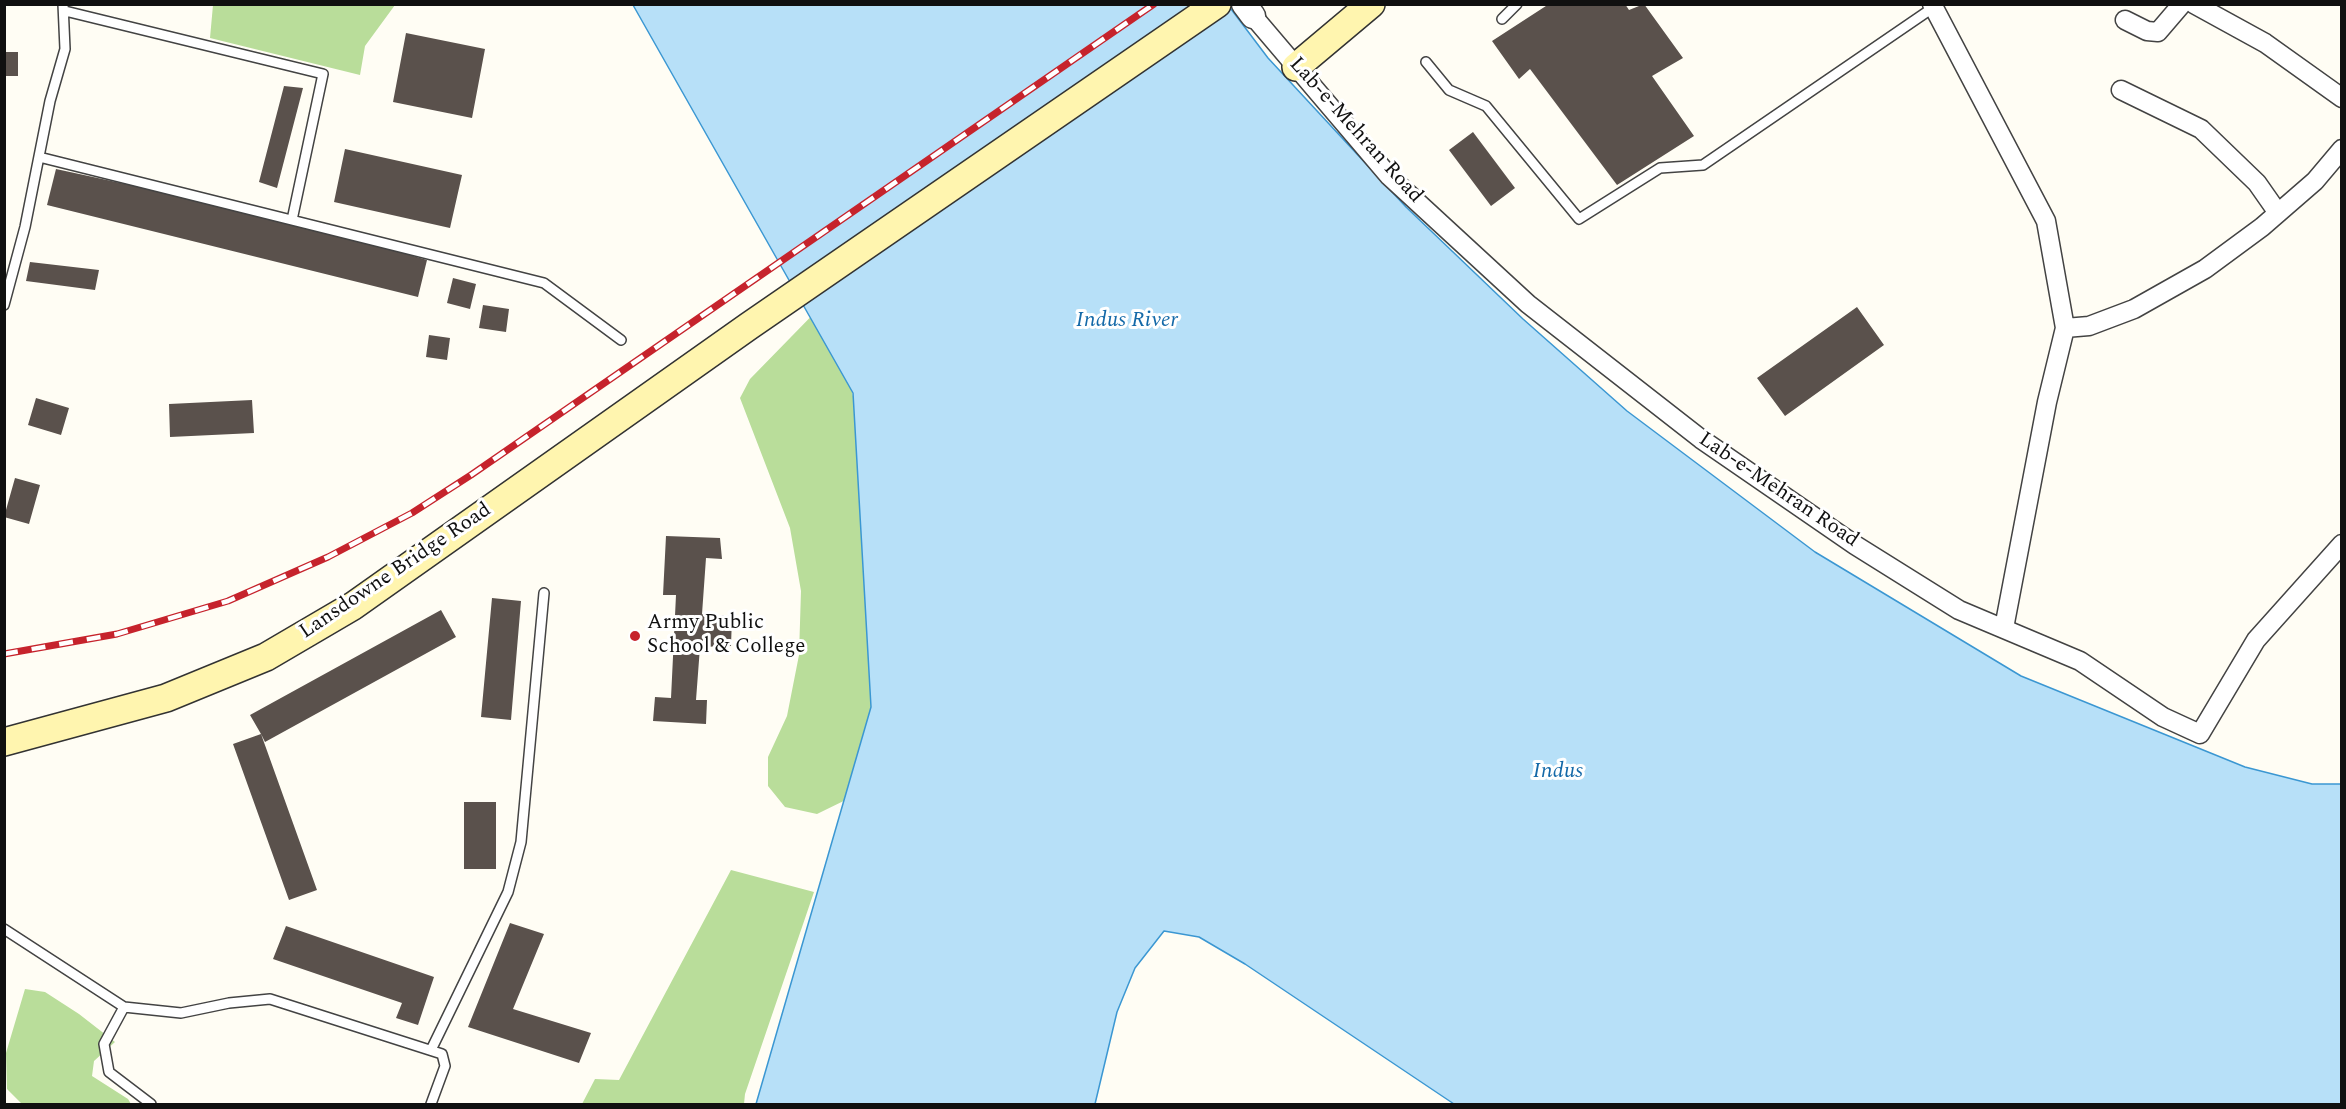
<!DOCTYPE html>
<style>
body{margin:0}
#map{position:relative;width:2346px;height:1109px;overflow:hidden;background:#fffdf4;font-family:Spectral,serif}
canvas{display:block}
.frame{position:absolute;inset:0;border:6px solid #101010;pointer-events:none}
</style>
<div id="map">
<canvas width="2346" height="1109"></canvas>
<div class="frame"></div>
</div>
<script>
const c = document.querySelector('canvas').getContext('2d');
c.lineJoin = 'round';
function paint(path, color) { c.fillStyle = color; c.fill(path, 'evenodd'); }
const poly = rows => new Path2D(rows.map(r => 'M' + r).join(''));
function stroke(path, color, width, dash) { c.strokeStyle = color; c.lineWidth = width; c.lineCap = dash ? 'butt' : 'round'; c.setLineDash(dash || []); c.stroke(path); }
function label(font, color, halo, rows, align = 'center') {
  c.font = font + ' Spectral,serif'; c.lineWidth = 6; c.setLineDash([]); c.textBaseline = 'middle'; c.strokeStyle = halo; c.fillStyle = color; for (const [text, x, y, turn = 0] of rows) {
    c.save(); c.translate(x, y); c.rotate((+turn || 0) * Math.PI / 180); c.textAlign = isNaN(turn) ? turn : align; if (halo) c.strokeText(text, 0, 0); c.fillText(text, 0, 0); c.restore();
  }
}
paint(poly([
 [213,5,213,4,395,5,365,46,360,75,210,38],
 [831,296,893,580,862,792,817,814,785,807,768,786,768,757,787,716,799,655,801,591,790,528,740,398,750,379],
 [731,870,814,892,745,1094,744,1104,582,1104,595,1079,619,1080],
 [25,989,45,992,79,1014,115,1042,94,1061,92,1076,128,1099,131,1104,26,1104,21,1103,7,1089,6,1053]
]), '#b9dd9a');
const water = poly([
 [633,5,1228,5,1268,58,1406,207,1523,319,1627,411,1815,552,2021,676,2245,767,2312,784,2341,784,2341,1104,1454,1104,1245,964,1199,937,1164,931,1135,968,1117,1012,1095,1104,756,1104,871,707,853,393,633,5]
]);
paint(water, '#b7e0f8');
stroke(water, '#3b97d2', 1.5);
paint(poly([
 [1549,4,1625,4,1629,10,1644,4,1683,58,1652,76,1694,136,1617,185,1530,69,1519,79,1492,41],
 [406,33,485,49,472,118,393,102],
 [4,52,18,52,18,76,4,76],
 [284,86,303,88,277,188,259,182],
 [1473,132,1515,188,1491,206,1449,150],
 [345,149,462,175,450,228,334,202],
 [56,169,292,220,427,260,418,297,47,205],
 [30,262,99,270,95,290,26,281],
 [453,278,476,284,470,309,447,303],
 [483,305,509,309,506,332,479,328],
 [1857,307,1884,345,1785,416,1757,378],
 [429,335,450,338,447,360,426,357],
 [36,398,69,408,61,435,28,425],
 [252,400,254,433,170,437,169,404],
 [15,478,40,485,29,524,4,517],
 [666,536,720,538,722,559,706,558,702,614,732,616,731,646,700,647,696,700,707,700,706,724,653,721,655,697,671,698,676,595,663,595],
 [492,598,521,601,511,720,481,717],
 [441,610,456,637,265,742,261,734,317,890,289,900,233,744,261,734,250,715],
 [464,802,496,802,496,869,464,869],
 [510,923,544,934,513,1009,591,1033,579,1063,468,1027],
 [286,926,434,977,418,1025,396,1018,402,1003,273,959]
]), '#5a514c');
const service = poly([
 [65,11,323,74,292,220],
 [1502,19,1517,4],
 [1426,62,1449,90,1486,106,1579,219,1660,168,1703,165,1934,7],
 [39,157,544,283,621,340],
 [4,305,25,227,50,101,65,49,63,4],
 [4,929,124,1007,181,1013,229,1003,270,999,442,1054,445,1066,431,1104],
 [124,1007,104,1044,109,1072,151,1104],
 [431,1050,508,892,521,842,544,593]
]);
const minor = poly([
 [1932,4,2046,221,2065,328,2047,402,2004,628],
 [2194,4,2265,43,2342,98],
 [1253,16,1389,176,1528,304,1701,439,1855,545,1959,610,2080,661,2163,717,2200,734,2256,640,2342,544],
 [2125,20,2147,31,2158,32,2182,4],
 [2121,90,2201,129,2257,183,2278,213],
 [2065,328,2089,326,2134,309,2205,269,2262,227,2315,181,2342,149]
]);
const tertiary = poly([
 [1244,4,1253,16]
]);
const secondary = poly([
 [1296,67,1371,4],
 [4,742,166,698,266,657,353,606,749,326,1217,4]
]);
stroke(service, '#434343', 12);
stroke(minor, '#434343', 21);
stroke(tertiary, '#434343', 27);
stroke(secondary, '#323232', 30);
stroke(service, '#fff', 9);
stroke(minor, '#fff', 18);
stroke(tertiary, '#fff', 24);
stroke(secondary, '#fff5af', 27);
const rail = poly([
 [4,654,117,634,228,601,328,557,412,513,471,475,1154,4]
]);
stroke(rail, '#c6232c', 7);
stroke(rail, '#fff', 4.5, [14]);
for (const [x, y, r, color] of [
 [635,636,6,"#c6232c"]
]) { const dot = new Path2D(); dot.arc(x, y, r, 0, 2 * Math.PI); c.fillStyle = color; c.fill(dot); stroke(dot, '#fff', 2); }
label('21px', '#101010', '#fff', [
 ["Lab-e-Mehran Road",1355,131,48],
 ["Lab-e-Mehran Road",1778,491,34],
 ["Lansdowne Bridge Road",396,572,-34]
]);
label('21px', '#101010', '#fff', [
 ["Army Public",647,624],
 ["School & College",647,648]
], 'left');
label('italic 22px', '#1469a8', '#fff', [
 ["Indus River",1127,322],
 ["Indus",1558,773]
]);
</script>
